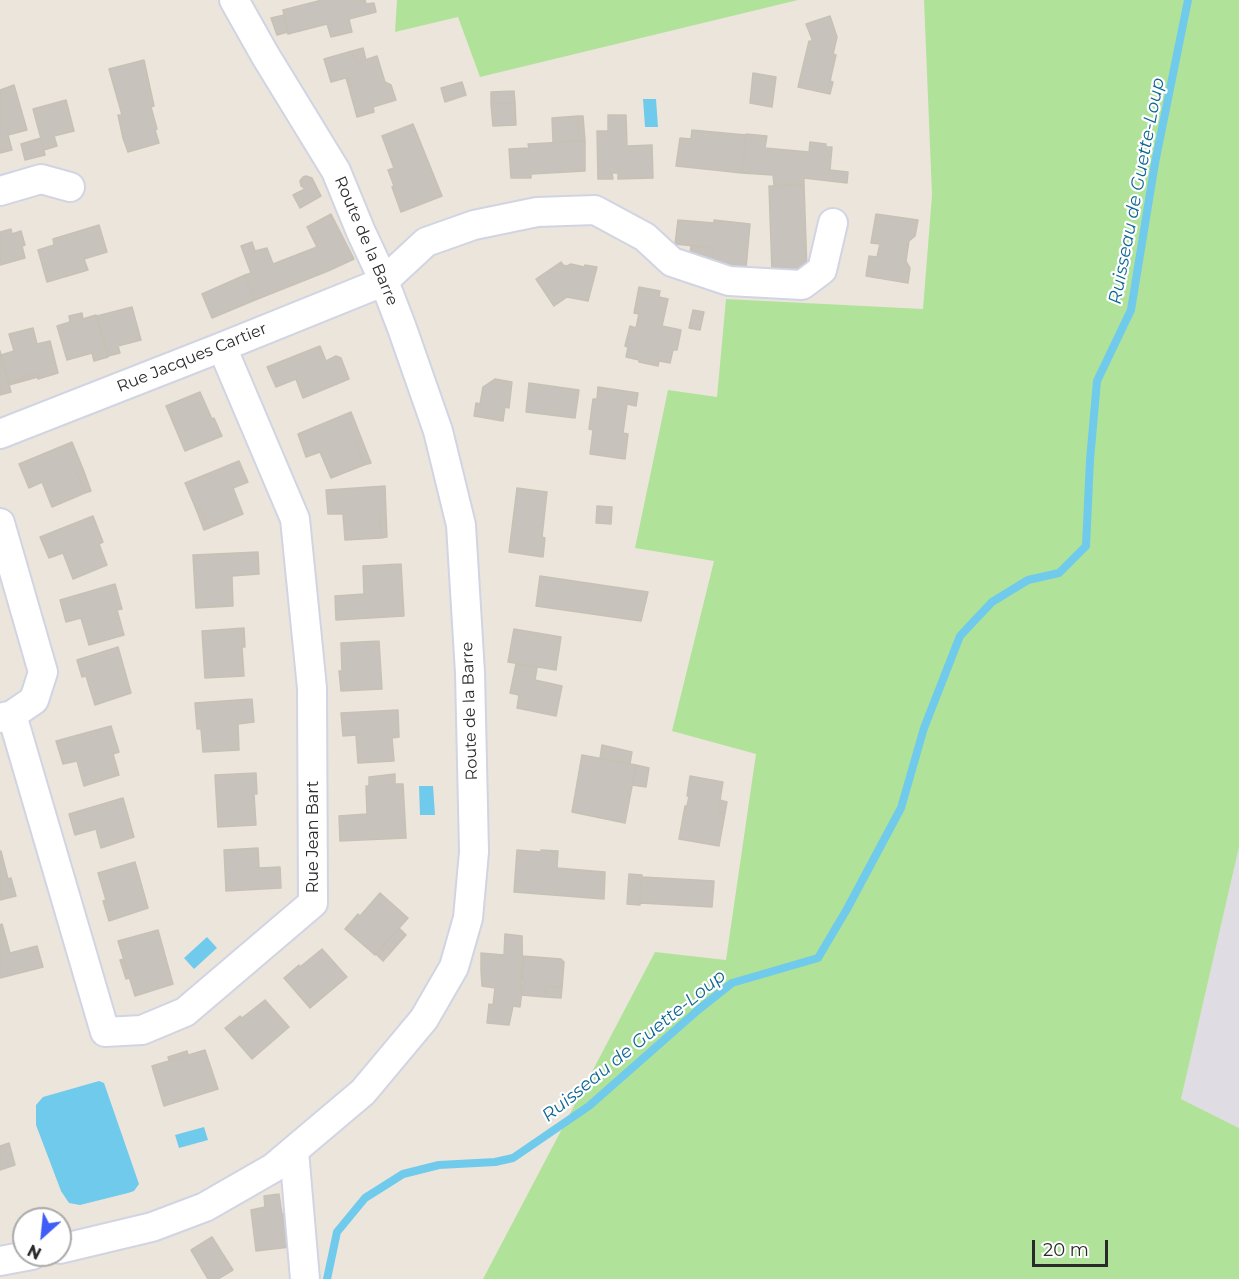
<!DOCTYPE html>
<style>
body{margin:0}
#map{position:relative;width:1239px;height:1279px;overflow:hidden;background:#ece5dc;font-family:Montserrat,sans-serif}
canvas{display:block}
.north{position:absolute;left:12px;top:1207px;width:60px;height:60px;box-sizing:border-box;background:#fff;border:2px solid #aaa;border-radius:50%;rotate:207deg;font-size:16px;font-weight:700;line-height:24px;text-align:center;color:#2a2a2a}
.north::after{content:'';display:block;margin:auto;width:21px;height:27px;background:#3e5ef7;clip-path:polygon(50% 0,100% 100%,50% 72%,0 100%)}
.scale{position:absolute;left:1032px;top:1240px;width:76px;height:27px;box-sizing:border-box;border:3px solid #2a2a2a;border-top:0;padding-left:8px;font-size:18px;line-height:21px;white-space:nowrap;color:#2a2a2a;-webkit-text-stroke:4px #fff;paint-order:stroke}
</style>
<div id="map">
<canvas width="1239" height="1279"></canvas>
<div class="north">N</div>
<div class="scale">20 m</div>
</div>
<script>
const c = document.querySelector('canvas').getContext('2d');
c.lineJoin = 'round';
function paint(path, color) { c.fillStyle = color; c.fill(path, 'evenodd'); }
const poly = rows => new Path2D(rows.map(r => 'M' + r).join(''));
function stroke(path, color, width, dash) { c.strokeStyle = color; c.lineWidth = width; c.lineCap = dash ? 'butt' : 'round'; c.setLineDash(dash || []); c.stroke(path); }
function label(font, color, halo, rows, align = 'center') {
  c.font = font + ' Montserrat,sans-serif'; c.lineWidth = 4.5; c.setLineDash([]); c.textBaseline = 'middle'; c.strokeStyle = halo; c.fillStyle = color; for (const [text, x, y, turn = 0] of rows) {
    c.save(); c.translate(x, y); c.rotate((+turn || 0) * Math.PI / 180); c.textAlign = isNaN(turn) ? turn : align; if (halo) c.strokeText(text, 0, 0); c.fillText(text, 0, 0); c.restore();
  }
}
paint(poly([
 [1239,847,1239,1128,1181,1099]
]), '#dfdce4');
paint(poly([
 [397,0,798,0,480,77,458,17,395,32],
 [924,0,1239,0,1239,847,1181,1099,1239,1128,1239,1279,483,1279,655,952,726,960,756,754,672,731,714,561,635,548,668,390,717,397,726,299,923,309,932,195]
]), '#b1e299');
paint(poly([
 [643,99,656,99,658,127,645,127],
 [419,786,433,786,435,815,420,815],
 [207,937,217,948,194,969,184,958],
 [99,1081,104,1083,139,1184,134,1191,128,1193,80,1205,69,1203,61,1191,36,1125,36,1105,43,1097],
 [204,1127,208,1140,179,1148,175,1135]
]), '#70caec');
stroke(poly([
 [327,1279,337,1232,365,1198,403,1174,439,1165,495,1162,513,1158,589,1106,698,1010,732,983,818,958,847,909,901,808,924,728,960,636,992,602,1028,580,1059,573,1086,546,1090,460,1097,381,1131,310,1155,163,1188,0]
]), '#70caec', 8);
const building = poly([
 [322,0,365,0,366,4,374,3,376,12,349,19,352,32,331,37,327,24,288,34,283,10,322,0],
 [284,15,288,32,277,35,271,18,284,15],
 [830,16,837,37,833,54,836,55,830,81,833,82,830,94,798,87,809,41,811,42,812,39,806,24,830,16],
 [363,48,366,60,356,63,352,51,363,48],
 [352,51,356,63,377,56,385,82,391,85,396,100,373,107,374,112,357,117,349,88,352,87,349,77,331,82,324,59,352,51],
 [144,60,154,106,151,107,157,129,155,130,159,143,128,152,123,138,118,115,122,115,109,69,144,60],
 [753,73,776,77,772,107,750,103,753,73],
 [349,77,352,87,349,88,346,78,349,77],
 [462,82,466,95,445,102,441,88,462,82],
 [14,85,27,130,8,135,12,150,0,153,0,90,14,85],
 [514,91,515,103,491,104,491,92,514,91],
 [66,100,74,131,54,136,57,146,44,150,33,109,66,100],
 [515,103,516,125,493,126,491,104,515,103],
 [608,115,626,115,627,146,652,145,653,178,618,179,618,173,612,173,613,179,598,179,597,131,608,131,608,115],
 [578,116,579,141,553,142,552,118,578,116],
 [578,116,583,116,585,141,579,141,578,116],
 [413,124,442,196,401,212,392,187,394,186,388,170,394,168,382,136,413,124],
 [692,130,746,135,742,173,676,166,680,138,691,139,692,130],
 [746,134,767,136,765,148,809,152,810,142,826,144,826,147,832,147,830,170,848,172,847,183,804,178,804,185,774,185,773,175,742,173,746,134],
 [41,138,45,155,25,160,21,144,41,138],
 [585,141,585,171,531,174,531,178,511,178,509,149,529,148,528,144,585,141],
 [306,176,312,178,321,196,300,208,293,195,305,189,301,186,300,181,303,177,306,176],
 [804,185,807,272,772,272,769,186,804,185],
 [331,214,354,259,328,271,255,300,245,275,251,273,241,246,252,242,255,251,267,248,273,264,317,247,307,227,331,214],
 [876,214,918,220,915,236,909,241,906,261,910,268,908,283,866,276,869,256,877,257,880,244,871,243,876,214],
 [678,220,714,223,714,220,750,224,746,268,712,265,714,248,675,244,678,220],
 [99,225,107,252,84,259,88,270,47,282,38,250,54,245,53,239,99,225],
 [11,229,12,234,21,231,25,245,22,246,25,258,0,265,0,232,11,229],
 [691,245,714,248,712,265,689,263,691,245],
 [561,262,563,265,567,266,571,264,584,267,585,265,597,267,588,301,567,297,554,306,536,279,561,262],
 [245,275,255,300,212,318,202,294,245,275],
 [639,287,660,291,659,297,668,299,662,326,681,330,677,350,673,350,670,363,659,361,658,366,639,362,639,360,626,357,628,347,625,346,630,326,636,328,639,314,634,313,639,287],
 [132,307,141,340,118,346,120,353,108,356,97,316,132,307],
 [693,310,704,312,700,330,689,328,693,310],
 [82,313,83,319,96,315,108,357,94,361,92,353,67,360,57,326,70,322,69,316,82,313],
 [33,328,37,344,50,341,58,373,38,379,36,374,9,383,1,355,14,351,9,334,33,328],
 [320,346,326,361,336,356,341,358,349,379,303,398,296,379,276,387,267,367,320,346],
 [0,351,11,392,0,395,0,351],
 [36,374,38,377,9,385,9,383,23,380,22,378,36,374],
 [495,379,512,382,509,408,505,407,503,421,474,416,476,403,480,404,483,387,495,379],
 [529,383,579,390,575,418,526,412,529,383],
 [598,387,638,393,636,406,627,404,623,433,628,434,625,459,590,454,593,430,589,429,593,399,597,399,598,387],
 [200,392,212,419,214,418,222,436,185,451,166,406,200,392],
 [351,412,362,440,356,443,364,465,331,478,320,452,306,457,298,434,351,412],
 [362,440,371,463,364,465,356,443,362,440],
 [72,442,83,469,77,472,85,493,52,507,42,482,29,488,19,464,72,442],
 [239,461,248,482,233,488,243,514,209,528,201,507,196,509,185,483,239,461],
 [83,469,91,491,85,493,77,472,83,469],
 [385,486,386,514,380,514,381,538,345,540,343,514,328,514,326,490,385,486],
 [517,488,547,492,542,537,545,538,543,557,509,552,517,488],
 [597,506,612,507,611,524,596,523,597,506],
 [201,507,209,528,204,530,196,509,201,507],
 [380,514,386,514,387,537,381,538,380,514],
 [93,516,103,542,99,544,107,565,73,579,63,553,49,558,40,537,93,516],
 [258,552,259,574,232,576,233,606,196,608,193,555,258,552],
 [401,564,404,616,336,620,335,596,364,594,363,566,401,564],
 [540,576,648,592,641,621,536,606,540,576],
 [115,584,122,609,117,610,124,635,89,645,81,618,66,622,60,600,115,584],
 [244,628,245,647,242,647,244,676,205,678,202,631,244,628],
 [514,629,561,637,556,670,508,662,514,629],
 [379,641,382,689,341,691,339,671,342,671,341,643,379,641],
 [118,647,131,693,95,705,86,676,82,677,77,660,118,647],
 [516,664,537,668,535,680,562,686,556,716,517,708,519,695,510,693,516,664],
 [252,699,254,722,238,724,239,750,203,752,201,729,197,729,195,703,252,699],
 [398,710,399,737,392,738,394,761,358,763,356,735,343,736,341,713,398,710],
 [111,726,119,752,113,754,119,775,84,786,77,761,63,764,56,741,111,726],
 [602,745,632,752,630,764,600,758,602,745],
 [582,755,636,765,625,823,572,812,582,755],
 [636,765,649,768,646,787,632,785,636,765],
 [256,773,257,794,254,794,256,825,218,827,215,775,256,773],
 [395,774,395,784,403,784,406,838,340,841,339,816,367,814,366,786,369,786,369,777,395,774],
 [690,776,723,782,718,812,725,813,719,846,679,839,685,806,687,806,689,796,687,796,690,776],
 [123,798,134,837,101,848,96,829,75,835,69,814,123,798],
 [720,800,727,802,725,813,718,812,720,800],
 [258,848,259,868,280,867,281,888,226,891,224,850,258,848],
 [517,850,541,852,541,850,558,851,557,868,605,872,604,899,514,892,517,850],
 [0,851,1,851,8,879,11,878,16,896,0,900,0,851],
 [135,862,148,908,109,921,103,901,106,900,98,873,135,862],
 [629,874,642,875,640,905,627,904,629,874],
 [642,877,714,881,712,907,640,903,642,877],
 [380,893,408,918,375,955,345,929,358,914,360,916,380,893],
 [2,924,10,953,37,946,43,967,0,978,0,925,2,924],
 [399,928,406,935,391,952,384,945,399,928],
 [158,930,173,984,135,996,118,941,158,930],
 [505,934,522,936,523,984,520,1007,513,1006,509,1025,487,1023,489,1004,493,1005,495,988,482,986,481,971,481,953,504,955,505,934],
 [384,945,391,952,383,961,376,954,384,945],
 [322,949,347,977,310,1008,284,978,299,965,300,967,322,949],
 [522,956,561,959,564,962,562,988,546,986,545,997,521,995,522,956],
 [124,959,129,978,126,979,120,960,124,959],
 [546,986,562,988,561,998,545,997,546,986],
 [265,1000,289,1027,252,1059,225,1028,240,1016,242,1018,265,1000],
 [205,1050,218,1089,164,1106,152,1066,205,1050],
 [187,1051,188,1055,169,1061,168,1057,187,1051],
 [9,1143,15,1165,0,1170,0,1146,9,1143],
 [279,1194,282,1214,285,1213,290,1247,256,1251,251,1210,265,1207,264,1196,279,1194],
 [212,1237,233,1270,218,1279,208,1279,191,1250,212,1237]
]);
paint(building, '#c7c2bb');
stroke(building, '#c7c1b5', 1.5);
const minor = poly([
 [0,191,41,179,70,187],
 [0,434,222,347,373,286,384,281,426,242,474,225,537,212,595,210,645,237,672,262,729,281,802,285,822,270,833,223],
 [0,523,43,672,34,700,12,715,0,718],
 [12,715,105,1032,142,1030,185,1012,313,903,312,688,295,519,222,347],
 [294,1151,305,1279],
 [60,1249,152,1227,205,1207,273,1168,363,1092,424,1019,454,967,468,918,474,852,470,673,461,525,438,431,402,328,384,281,361,232,336,171,265,55,234,0],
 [0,1261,32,1255]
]);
stroke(minor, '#d1d4e2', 32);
stroke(minor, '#fff', 28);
label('16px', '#2a2a2a', '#fff', [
 ["Route de la Barre",366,241,67],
 ["Rue Jacques Cartier",192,358,-22],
 ["Route de la Barre",470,711,-92],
 ["Rue Jean Bart",313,837,-90]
]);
label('italic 18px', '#0f6798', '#fff', [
 ["Ruisseau de Guette-Loup",1137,191,-79],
 ["Ruisseau de Guette-Loup",634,1046,-39]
]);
</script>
